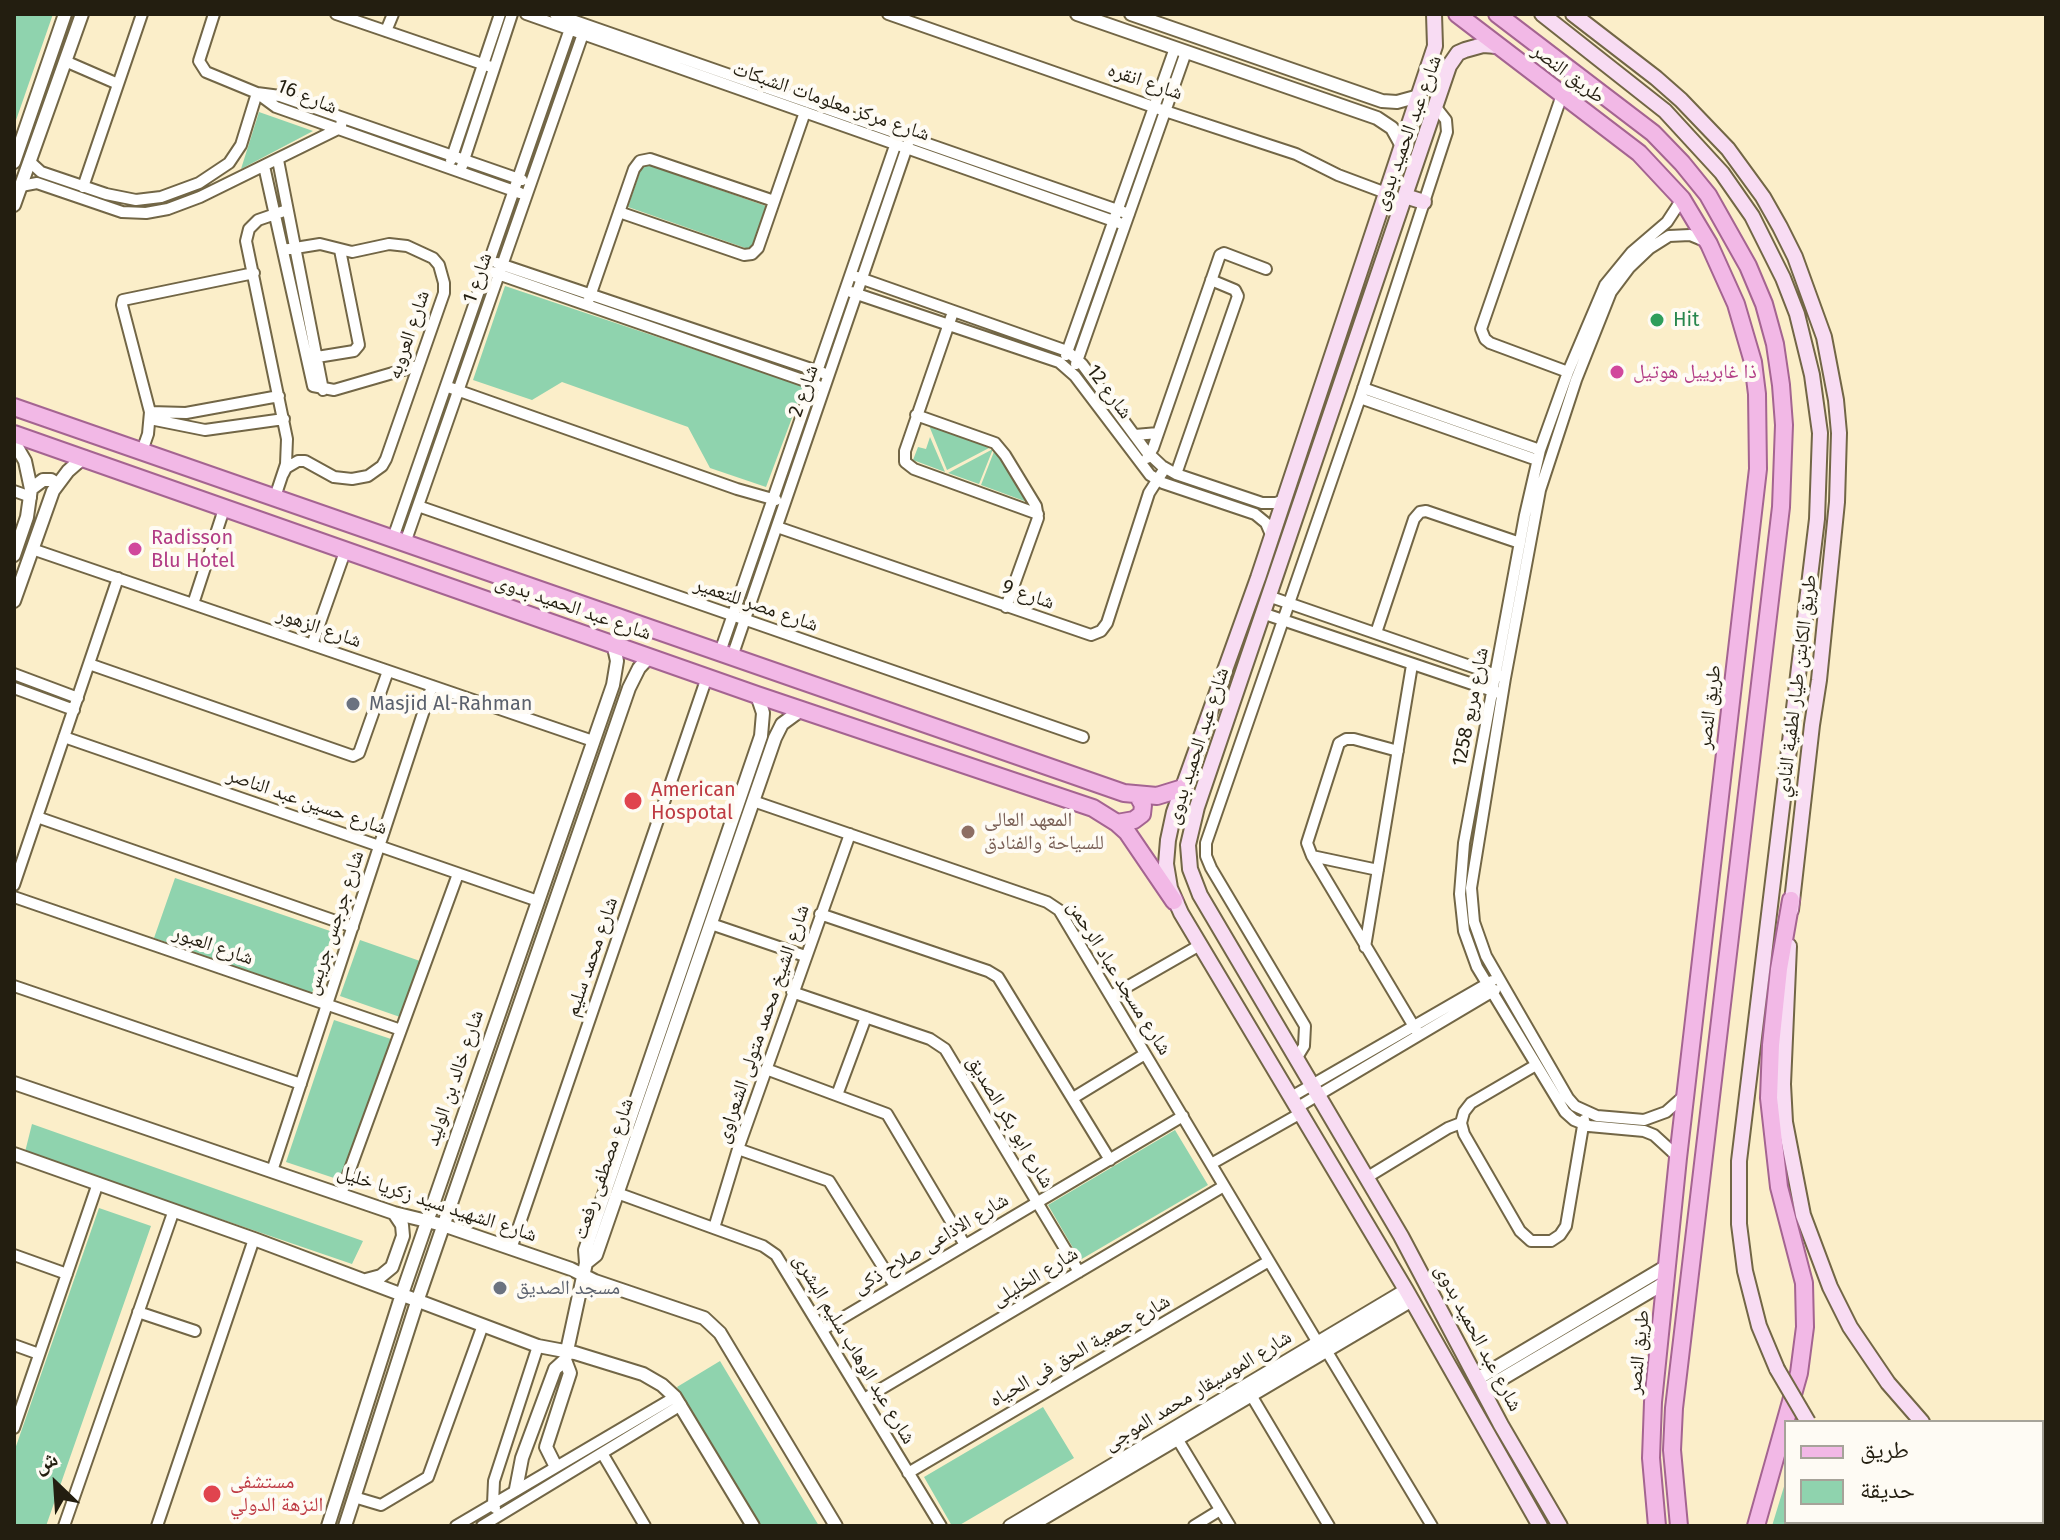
<!DOCTYPE html>
<meta charset="utf-8">
<style>
body{margin:0}
#map{position:relative;width:2060px;height:1540px;overflow:hidden;background:#fbeec9;font-family:"Fira Sans","Noto Naskh Arabic",sans-serif}
canvas{display:block}
.frame{position:absolute;inset:0;border:16px solid #231e10;pointer-events:none}
.legend{position:absolute;left:1784px;top:1420px;width:260px;height:104px;box-sizing:border-box;background:#fefbf4;border:2px solid #a6a399;margin:0;padding:10px 14px;list-style:none;font-size:24px;color:#231e10}
.legend li{display:flex;align-items:center;gap:16px;height:40px}
.legend b{width:40px;border:2px solid #a6a399}
.north{position:absolute;left:16px;top:1444px;width:80px;height:80px;-webkit-text-stroke:6px #fefbf4;paint-order:stroke;rotate:335deg;font-size:22px;font-weight:700;line-height:32px;text-align:center;color:#231e10}
.north::after{content:'';display:block;margin:auto;width:28px;height:36px;background:#231e10;clip-path:polygon(50% 0,100% 100%,50% 72%,0 100%)}
</style>
<div id="map">
<canvas width="2060" height="1540"></canvas>
<div class="frame"></div>
<ul class="legend">
<li><b style="height:10px;background:#f2b8e6"></b>طريق</li>
<li><b style="height:22px;background:#8fd3ae"></b>حديقة</li>
</ul>
<div class="north">ش</div>
</div>
<script>
const c = document.querySelector('canvas').getContext('2d');
c.lineJoin = 'round';
function paint(path, color) { c.fillStyle = color; c.fill(path, 'evenodd'); }
const poly = rows => new Path2D(rows.map(r => 'M' + r).join(''));
function stroke(path, color, width, dash) { c.strokeStyle = color; c.lineWidth = width; c.lineCap = dash ? 'butt' : 'round'; c.setLineDash(dash || []); c.stroke(path); }
function label(font, color, halo, rows, align = 'center') {
  c.font = font + ' "Fira Sans","Noto Naskh Arabic",sans-serif'; c.lineWidth = 8; c.setLineDash([]); c.textBaseline = 'middle'; c.strokeStyle = halo; c.fillStyle = color; for (const [text, x, y, turn = 0] of rows) {
    c.save(); c.translate(x, y); c.rotate((+turn || 0) * Math.PI / 180); c.textAlign = isNaN(turn) ? turn : align; if (halo) c.strokeText(text, 0, 0); c.fillText(text, 0, 0); c.restore();
  }
}
paint(poly([
 [14,14,53,14,14,126],
 [259,112,313,131,241,169],
 [643,163,766,206,751,250,628,207],
 [505,286,804,386,766,487,710,468,688,427,562,382,532,400,473,380],
 [928,423,987,445,989,448,947,470],
 [930,437,945,472,913,460,918,447,926,449],
 [993,449,979,484,948,473],
 [995,449,1027,502,981,485],
 [175,878,333,932,312,993,154,938],
 [360,940,420,961,400,1017,340,996],
 [334,1020,394,1040,346,1182,286,1162],
 [32,1124,363,1241,352,1264,25,1152],
 [1175,1130,1208,1185,1080,1260,1048,1205],
 [99,1208,151,1226,46,1526,14,1526,14,1452],
 [720,1361,819,1526,761,1526,677,1387],
 [1043,1407,1074,1458,958,1526,952,1526,924,1477],
 [1786,1480,1786,1522,1861,1522,1866,1526,1772,1526]
]), '#8fd3ae');
const minor = poly([
 [214,14,199,61,206,72,257,93,280,96,522,180],
 [336,14,494,68],
 [526,14,1125,225],
 [555,14,1129,214],
 [888,14,1165,111,1296,154,1338,175,1386,193],
 [386,31,393,14],
 [65,61,118,84],
 [257,93,276,107,520,193],
 [1562,95,1481,329,1485,339,1490,343,1568,372],
 [278,160,323,390],
 [451,160,500,14],
 [29,161,41,172,106,194,136,200,161,197,199,183,229,163,241,145,257,93],
 [264,166,313,386,334,390,417,366],
 [462,166,512,14],
 [21,186,37,183,122,212,146,213,168,209,200,197,338,129,341,126,342,118],
 [83,187,142,14],
 [619,212,744,255,752,254,758,248,805,112],
 [283,250,320,244,352,252,389,244,407,246,433,258,439,265,444,283,444,293,386,459,382,466,368,476,352,479,334,477,305,461,298,461,286,468,283,474],
 [497,263,823,373],
 [492,272,817,385],
 [857,277,1067,351,1082,364,1146,451,1162,466,1176,474,1262,503,1276,503,1284,500],
 [851,292,1059,362,1075,376,1150,475,1163,483,1255,514,1266,523,1272,537],
 [589,299,634,169,640,161,650,159,774,201],
 [953,312,905,451,905,462,914,469,1038,514],
 [1066,355,1175,48],
 [311,358,354,351,359,345,340,250],
 [1076,364,1186,52],
 [451,388,737,489,776,500],
 [1363,388,1540,450],
 [1360,398,1537,460],
 [150,412,186,413,279,396],
 [916,415,995,443,1005,455,1036,506,1038,518,1006,607],
 [150,419,205,430,284,419],
 [1135,435,1158,433],
 [142,451,148,434,150,412,122,305,123,300,254,273],
 [1147,458,1153,448,1220,255,1224,253,1266,269],
 [1176,474,1238,296,1235,290,1211,280],
 [14,491,31,497],
 [275,497,286,464,287,439,246,241,249,229,258,220,287,210],
 [418,506,1083,737],
 [777,527,1091,635,1101,631,1107,623,1149,493,1165,468],
 [393,538,571,26],
 [405,543,584,31],
 [32,549,593,741],
 [1268,596,1499,676],
 [193,604,225,506],
 [1262,613,1499,693],
 [1376,633,1414,519,1420,512,1426,511,1520,543],
 [312,645,346,549],
 [720,652,897,140],
 [732,657,908,144],
 [89,664,353,756,359,753,388,671],
 [14,674,78,698],
 [14,688,74,710],
 [64,737,538,901],
 [1398,751,1354,739,1346,739,1339,743,1307,843,1312,856,1419,1035],
 [753,801,1047,902,1059,910,1318,1343],
 [37,817,353,927],
 [1312,856,1378,870],
 [14,885,118,578],
 [14,897,401,1030],
 [820,914,988,971,998,977,1110,1160],
 [711,924,805,956],
 [1365,947,1412,665],
 [14,986,301,1084],
 [792,992,930,1039,945,1049,1079,1272],
 [1111,996,1200,945],
 [1296,1059,1304,1046,1305,1026,1211,868,1206,856,1206,843,1360,398,1447,132,1446,120,1435,106],
 [1536,1065,1471,1103,1464,1112,1461,1123,1464,1134,1520,1231,1531,1241,1551,1241,1560,1235,1566,1226,1584,1120],
 [766,1069,887,1114,965,1245],
 [837,1095,866,1017],
 [1684,1096,1666,1112,1644,1120,1597,1116,1575,1106,1568,1098,1486,956,1474,922,1471,888,1505,678,1540,490,1576,380,1611,292,1629,268,1650,248,1669,236,1690,235,1707,242],
 [1291,1097,1492,981],
 [1073,1098,1145,1054],
 [1298,1107,1495,990],
 [738,1149,829,1181,895,1286],
 [1678,1157,1654,1135,1644,1131,1589,1126,1574,1120,1565,1112,1477,967,1464,931,1460,894,1464,843,1525,515,1540,450,1568,372,1605,285,1632,252,1667,222,1682,199],
 [1211,1164,1301,1113],
 [272,1171,432,686],
 [1366,1178,1448,1128,1461,1123],
 [617,1193,763,1246,776,1255,941,1526],
 [341,1194,458,874],
 [714,1228,738,1149,850,834],
 [511,1249,707,677],
 [14,1255,67,1274],
 [138,1312,195,1331],
 [822,1330,1183,1116],
 [14,1345,39,1354],
 [1326,1350,1432,1526],
 [1251,1395,1329,1526],
 [864,1399,1224,1186],
 [14,1428,98,1183],
 [1175,1435,1230,1526],
 [602,1453,645,1526],
 [908,1473,1269,1261],
 [354,1497,381,1505,428,1477,483,1325],
 [495,1508,493,1504,494,1481,538,1346],
 [64,1526,174,1210],
 [157,1526,254,1239],
 [456,1526,675,1397],
 [482,1526,681,1405],
 [1194,1526,1220,1510]
]);
const tertiary = poly([
 [1077,14,1377,118,1392,128,1402,146],
 [1131,14,1382,101,1397,102,1419,96],
 [14,162,65,14],
 [14,205,82,14],
 [14,442,25,461,31,489,27,517,14,555],
 [31,489,43,480,51,480,57,484],
 [14,601,53,491,68,471,84,457],
 [14,1083,394,1213,443,1225,571,1269,595,1281,704,1318,720,1333,836,1526],
 [14,1154,254,1239,538,1346,575,1353,643,1374,662,1385,675,1397,753,1526],
 [586,1263,596,1255,775,738,782,724,801,710],
 [366,1280,381,1276,392,1267,403,1236,402,1225,394,1213],
 [565,1360,586,1263,585,1250,761,736,763,713,757,695],
 [1477,1379,1667,1266],
 [1483,1390,1666,1282],
 [555,1465,546,1447,570,1373,565,1360],
 [516,1489,522,1458,555,1369,565,1360],
 [328,1526,402,1294,613,685,617,661,613,643],
 [345,1526,418,1299,629,688,639,668,650,656],
 [1010,1526,1406,1290],
 [1030,1526,1412,1300]
]);
const secondary = poly([
 [1434,14,1435,46,1258,578,1174,812,1168,840,1166,864,1170,888,1181,913,1406,1290,1540,1526],
 [1542,14,1665,111,1722,173,1752,216,1783,278,1797,314,1812,375,1820,433,1817,519,1739,1161,1739,1224,1745,1271,1759,1326,1777,1369],
 [1573,14,1656,78,1681,100,1728,149,1763,197,1780,227,1795,257,1824,337,1836,400,1839,433,1837,502,1819,680,1812,725,1791,910],
 [1497,46,1483,45,1465,50,1458,53,1449,66,1197,807,1188,845,1190,869,1200,895,1401,1236,1501,1425,1560,1526],
 [1405,196,1424,202],
 [1789,946,1783,1084,1785,1122,1803,1215,1830,1287,1850,1327,1888,1383,1922,1422],
 [2042,1520,2046,1523],
 [1910,1522,1916,1526]
]);
const primary = poly([
 [1457,14,1639,153,1682,199,1709,244,1736,304,1753,362,1757,394,1758,469,1678,1158,1653,1402,1651,1458,1657,1526],
 [1497,14,1653,133,1682,163,1708,195,1748,266,1764,304,1775,344,1781,385,1784,425,1781,507,1674,1408,1672,1450,1679,1526],
 [14,407,1124,793,1157,796,1183,788],
 [14,434,757,695,1093,808,1117,823,1127,832,1174,901],
 [1117,823,1134,820,1142,814,1143,805,1138,796],
 [1756,1526,1799,1373,1805,1327,1804,1283,1779,1187,1769,1098,1771,1045,1779,969,1791,900]
]);
stroke(minor, '#726646', 14);
stroke(tertiary, '#726646', 16);
stroke(secondary, '#726646', 18);
stroke(primary, '#a46491', 20);
stroke(minor, '#fff', 10);
stroke(tertiary, '#fff', 12);
stroke(secondary, '#f8dcf3', 14);
stroke(primary, '#f2b8e6', 16);
const secondaryBridge = poly([
 [1777,1369,1808,1422]
]);
stroke(secondaryBridge, '#726646', 18, []);
stroke(secondaryBridge, '#f8dcf3', 14);
for (const [x, y, r, color] of [
 [1657,320,8,"#2e9e5b"],
 [1617,372,8,"#d1479c"],
 [135,549,8,"#d1479c"],
 [353,704,8,"#6b7280"],
 [633,801,10,"#e0444e"],
 [968,832,8,"#8d6e63"],
 [500,1288,8,"#6b7280"],
 [212,1494,10,"#e0444e"]
]) { const dot = new Path2D(); dot.arc(x, y, r, 0, 2 * Math.PI); c.fillStyle = color; c.fill(dot); stroke(dot, '#fefbf4', 3); }
label('20px', '#231e10', '#fefbf4', [
 ["طريق النصر",1568,74,37],
 ["شارع انقره",1145,82,19],
 ["شارع 16",307,97,22],
 ["شارع مركز معلومات الشبكات",831,102,19],
 ["شارع عبد الحميد بدوى",1408,133,-70],
 ["شارع 1",478,278,-71],
 ["شارع العروبه",409,335,-71],
 ["شارع 2",804,391,-71],
 ["شارع 12",1109,392,53],
 ["شارع 9",1028,595,19],
 ["شارع مصر للتعمير",756,605,19],
 ["شارع عبد الحميد بدوى",573,608,19],
 ["شارع الزهور",319,628,19],
 ["طريق الكابتن طيار لطفية النادي",1797,686,-83],
 ["شارع مربع 1258",1471,707,-79],
 ["طريق النصر",1710,707,-83],
 ["شارع عبد الحميد بدوى",1198,746,-72],
 ["شارع حسين عبد الناصر",307,802,19],
 ["شارع جرجس جريس",335,923,-72],
 ["شارع العبور",213,946,19],
 ["شارع محمد سليم",592,957,-71],
 ["شارع مسجد عباد الرحمن",1119,978,58],
 ["شارع الشيخ محمد متولى الشعراوى",763,1024,-71],
 ["شارع خالد بن الوليد",455,1078,-71],
 ["شارع ابو بكر الصديق",1010,1122,59],
 ["شارع مصطفى رفعت",604,1169,-71],
 ["شارع الشهيد سيد زكريا خليل",437,1204,18],
 ["شارع الاذاعى صلاح ذكى",931,1244,-31],
 ["شارع الخليلى",1035,1277,-31],
 ["شارع عبد الحميد بدوى",1478,1338,62],
 ["شارع عبد الوهاب سليم البشرى",854,1349,59],
 ["شارع جمعية الحق فى الحياه",1080,1351,-30],
 ["طريق النصر",1639,1352,-84],
 ["شارع الموسيقار محمد الموجى",1198,1391,-31]
]);
label('20px', '#27864d', '#fefbf4', [
 ["Hit",1673,320]
], 'left');
label('20px', '#b23c85', '#fefbf4', [
 ["ذا غابرييل هوتيل",1633,372],
 ["Radisson",151,538],
 ["Blu Hotel",151,561]
], 'left');
label('20px', '#5b616d', '#fefbf4', [
 ["Masjid Al-Rahman",369,704],
 ["مسجد الصديق",516,1288]
], 'left');
label('20px', '#be3a42', '#fefbf4', [
 ["American",651,790],
 ["Hospotal",651,813],
 ["مستشفى",230,1482],
 ["النزهة الدولي",230,1505]
], 'left');
label('20px', '#785e54', '#fefbf4', [
 ["المعهد العالى",984,820],
 ["للسياحة والفنادق",984,843]
], 'left');
</script>
